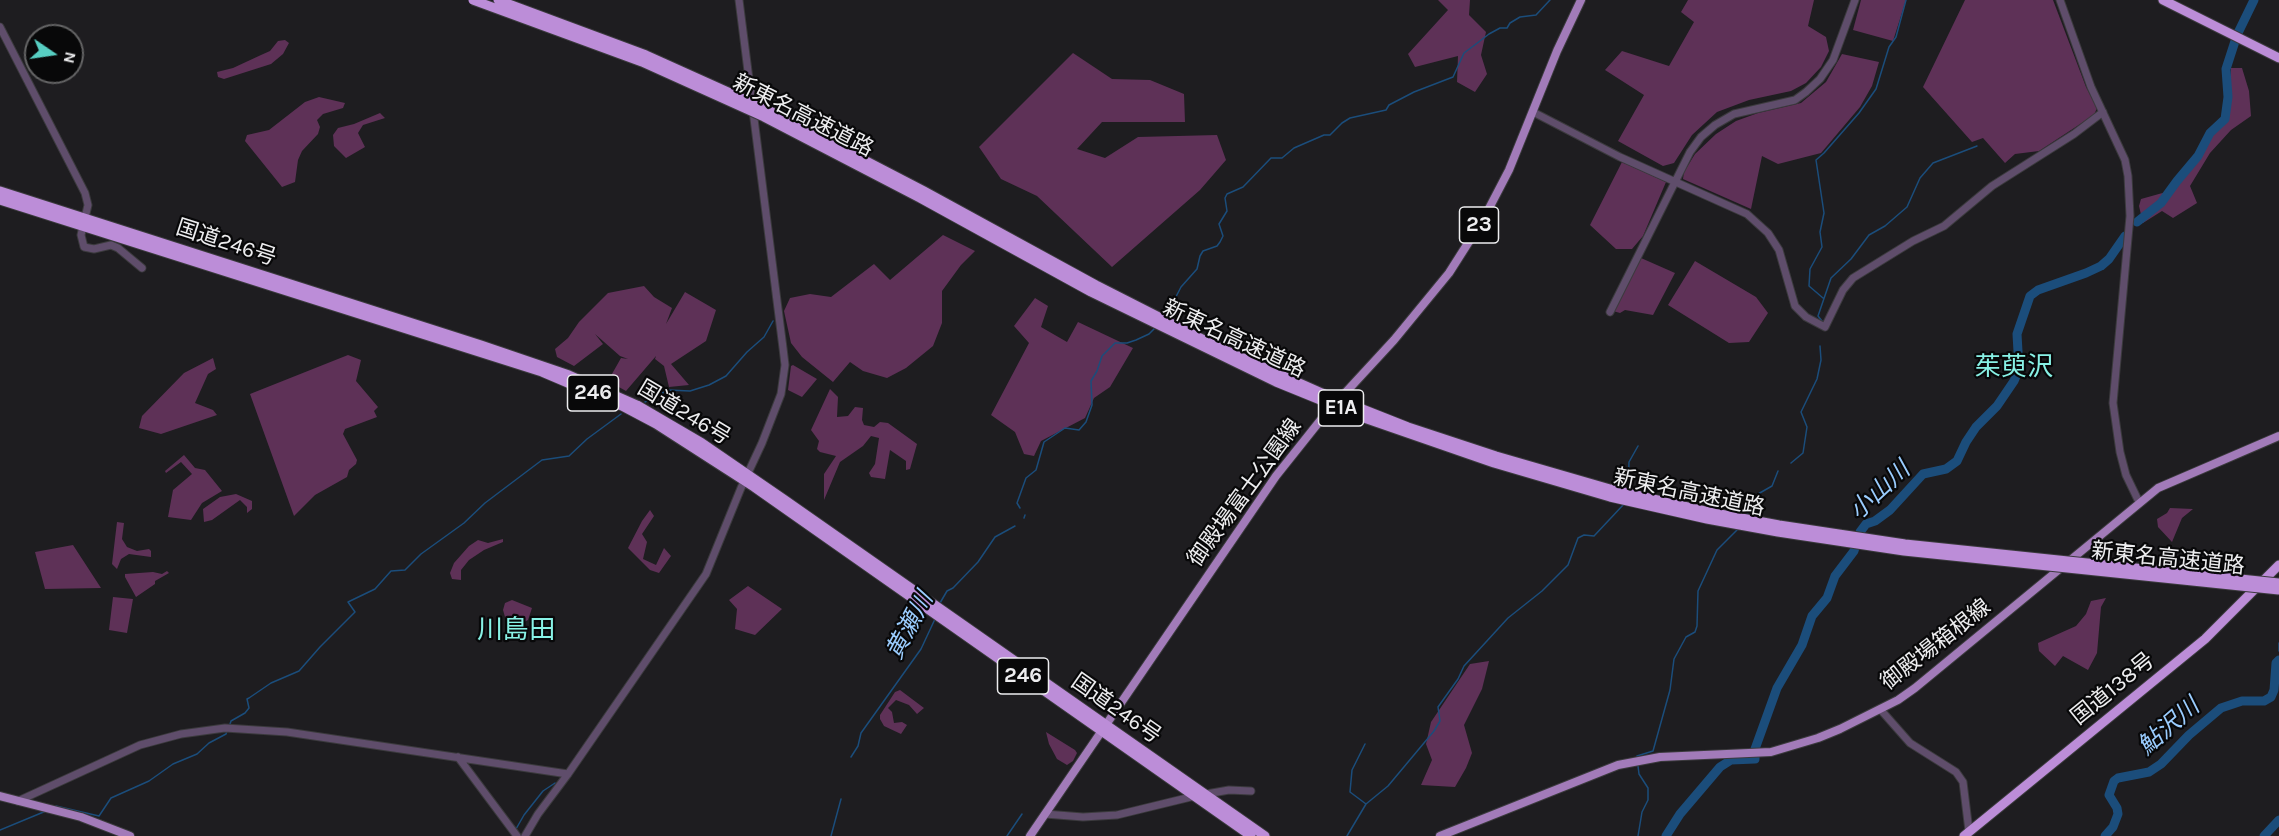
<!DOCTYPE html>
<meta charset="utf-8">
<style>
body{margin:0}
#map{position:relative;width:2279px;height:836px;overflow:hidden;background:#1e1d20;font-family:Karla,sans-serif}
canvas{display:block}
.north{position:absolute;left:24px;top:24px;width:60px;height:60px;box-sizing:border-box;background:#080809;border:2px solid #646465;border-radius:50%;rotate:103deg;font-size:16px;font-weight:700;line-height:24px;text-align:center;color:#ededef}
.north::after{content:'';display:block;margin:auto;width:21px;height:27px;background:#57cec2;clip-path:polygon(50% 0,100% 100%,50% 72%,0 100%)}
</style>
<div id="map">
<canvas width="2279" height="836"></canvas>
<div class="north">N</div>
</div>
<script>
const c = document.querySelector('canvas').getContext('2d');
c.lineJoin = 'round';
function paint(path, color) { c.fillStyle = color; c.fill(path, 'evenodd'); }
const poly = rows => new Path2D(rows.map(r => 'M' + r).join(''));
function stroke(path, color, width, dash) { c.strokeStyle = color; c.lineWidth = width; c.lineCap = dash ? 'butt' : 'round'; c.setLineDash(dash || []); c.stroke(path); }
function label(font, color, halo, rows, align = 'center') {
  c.font = font + ' Karla,"Noto Sans JP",sans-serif'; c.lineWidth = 4.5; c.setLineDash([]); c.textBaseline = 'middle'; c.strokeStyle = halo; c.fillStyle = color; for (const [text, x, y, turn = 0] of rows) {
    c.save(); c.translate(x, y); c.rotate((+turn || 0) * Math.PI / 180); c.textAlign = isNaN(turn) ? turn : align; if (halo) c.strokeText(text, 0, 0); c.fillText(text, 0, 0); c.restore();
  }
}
paint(poly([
 [1438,0,1470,0,1469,15,1486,32,1481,55,1487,74,1475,92,1457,82,1458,56,1415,67,1408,54,1448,10],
 [1688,0,1814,0,1808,26,1826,37,1829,51,1821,67,1806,83,1791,91,1749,100,1717,112,1692,135,1674,163,1663,166,1618,141,1644,95,1605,70,1622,51,1669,66,1694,22,1681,12],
 [1861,0,1906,0,1893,41,1853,30],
 [1965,0,2053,0,2086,87,2097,108,2094,115,2039,151,2015,154,2005,163,1983,138,1972,142,1923,87],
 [285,40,289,43,283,54,271,64,224,79,218,77,217,72,233,68,261,55,270,51,278,41],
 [1073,53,1112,79,1150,80,1184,94,1185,122,1102,122,1077,149,1105,158,1138,137,1217,135,1226,160,1200,190,1112,267,1037,196,1001,179,979,147],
 [1842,54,1879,62,1872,86,1860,107,1821,153,1778,164,1762,156,1751,209,1683,179,1684,172,1695,154,1716,134,1736,121,1758,113,1801,103,1826,82],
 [2231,68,2242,68,2249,91,2251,116,2231,130,2210,153,2190,186,2197,203,2173,218,2162,211,2143,223,2139,206,2141,199,2166,192,2180,173,2229,116],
 [319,97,345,103,343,108,323,114,317,120,320,127,318,134,302,151,298,160,295,182,282,187,245,141,247,135,269,130,305,102],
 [380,113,385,118,363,125,358,133,365,147,346,158,334,146,333,135,338,128,354,124],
 [1622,162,1666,182,1643,236,1632,249,1616,249,1590,225],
 [943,235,975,251,961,265,942,291,942,323,933,346,906,368,887,378,863,371,850,362,833,382,802,357,791,343,784,311,790,298,810,294,831,297,874,264,890,280],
 [1641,258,1675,273,1653,315,1625,310,1620,313,1613,311],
 [1695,261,1756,297,1768,313,1749,342,1729,343,1668,305],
 [644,286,654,297,672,308,666,324,685,292,716,310,706,341,671,364,689,385,669,387,664,366,655,359,656,356,626,391,608,381,621,358,628,359,620,356,595,334,603,344,574,366,557,357,555,349,568,338,579,322,608,293],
 [1035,298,1048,306,1041,327,1067,342,1078,322,1133,348,1110,387,1094,398,1085,418,1041,441,1034,456,1024,454,1015,432,991,415,1029,343,1014,326],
 [348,355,361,360,356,381,378,407,374,411,377,417,345,429,343,434,357,460,356,464,349,470,347,477,315,495,294,516,250,394],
 [213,358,216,369,208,374,195,403,213,410,217,415,161,434,139,428,142,416,184,373],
 [793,365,817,379,802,397,788,390,791,366],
 [830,389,838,397,837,417,848,416,855,407,863,408,862,420,864,425,874,427,880,422,888,423,917,444,910,469,906,470,906,461,890,450,885,479,871,477,869,473,875,464,879,438,871,436,863,446,840,462,824,500,824,474,836,456,820,452,817,449,819,441,811,430],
 [184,455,195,468,205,470,222,491,202,503,191,520,168,517,173,490,192,474,181,462,166,473,165,471],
 [236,494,252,501,252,509,247,513,247,507,240,500,212,520,204,522,203,509,220,497],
 [2170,508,2193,509,2182,518,2172,542,2158,527,2157,519,2167,513],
 [650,510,654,516,642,534,647,542,643,559,656,565,664,548,671,556,659,573,650,570,628,548,642,521],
 [117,522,124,523,122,539,127,547,137,551,149,549,151,551,151,557,129,554,121,559,117,569,112,564],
 [503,539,503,542,484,550,469,560,461,570,461,580,452,579,450,573,454,563,469,546,478,540,488,543],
 [73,545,101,588,45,589,35,552],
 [167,571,169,573,155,581,155,584,136,597,125,577,125,574,153,572,162,574],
 [748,586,782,609,755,635,735,629,737,609,729,600],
 [113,597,133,599,127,633,109,630],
 [2106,598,2101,607,2097,653,2088,670,2063,656,2055,666,2039,651,2038,643,2076,626,2086,614,2091,601],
 [512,600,532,608,528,620,517,626,516,633,507,624,503,610,505,603],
 [1489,661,1482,689,1464,725,1472,753,1466,768,1455,787,1421,785,1432,760,1426,744,1431,722,1470,664],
 [900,690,924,708,917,714,909,705,896,700,888,708,892,712,894,723,902,722,907,725,901,734,884,726,880,719,880,715,895,692],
 [1046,732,1075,750,1077,753,1073,761,1067,765,1057,759,1049,744]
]), '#5e3157');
stroke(poly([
 [1823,298,1809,286,1810,269,1822,247,1820,232,1824,213,1816,160,1824,153,1859,113,1876,89,1889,47,1896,37,1906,0],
 [1166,316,1181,287,1197,269,1200,256,1203,251,1217,246,1220,242,1223,236,1219,224,1227,211,1225,198,1227,194,1243,187,1271,158,1282,158,1294,148,1324,135,1330,135,1342,123,1350,118,1386,110,1389,105,1414,92,1453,77,1464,53,1476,44,1489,34,1500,28,1507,28,1510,23,1520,17,1536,15,1550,0],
 [1822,321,1818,316,1831,278,1851,259,1869,235,1885,226,1907,207,1920,178,1933,163,1977,146],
 [645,402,668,390,690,391,709,385,726,376,747,352,764,337,773,321],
 [1791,463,1803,453,1807,427,1801,412,1817,379,1821,360,1820,346],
 [1628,490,1629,462,1638,446],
 [1020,508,1017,503,1026,478,1036,470,1044,442,1065,428,1079,430,1086,422,1092,405,1091,381,1097,371,1102,356,1115,343,1127,343,1136,340,1149,334,1155,328],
 [1746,516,1749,511,1751,498,1772,486,1778,471],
 [1024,518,1025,515],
 [940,603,947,591,953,588,978,562,995,537,1015,526],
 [2279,643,2279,651],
 [229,727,231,721,245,713,249,708,247,699,249,698,271,683,299,671,320,647,355,612,348,602,375,589,391,571,405,570,421,554,464,523,485,503,542,460,569,456,587,439,621,414],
 [1365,744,1352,770,1350,792,1366,804],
 [1637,756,1653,751,1670,690,1674,659,1686,637,1695,632,1697,626,1698,591,1717,550,1737,530],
 [851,757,858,746,861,733,921,649,935,619],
 [1638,766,1639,774,1648,788,1648,800,1642,812,1638,836],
 [56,806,99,816,111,798,149,781,173,764,197,754,209,743,226,734,227,731],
 [516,829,524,815,543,791,555,783],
 [0,830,46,811],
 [831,836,841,799],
 [1007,836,1022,814],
 [1347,836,1366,804,1388,786,1434,731,1440,721,1438,707,1458,679,1464,666,1508,618,1542,591,1568,565,1578,538,1584,535,1594,536,1624,504]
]), '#1b4d7b', 1.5);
stroke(poly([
 [2137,222,2161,203,2177,181,2198,156,2210,133,2225,119,2228,97,2226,69,2237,35,2254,0],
 [1666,836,1680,814,1720,767,1731,760,1755,759,1755,749,1777,688,1802,645,1812,616,1827,598,1835,576,1854,551,1860,532,1866,524,1875,521,1890,510,1923,474,1946,469,1957,461,1966,442,1976,427,1997,406,2014,381,2019,369,2017,334,2030,296,2038,290,2086,273,2101,266,2109,259,2125,236],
 [2105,836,2113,827,2118,814,2117,808,2109,795,2114,781,2118,778,2149,772,2161,764,2189,735,2221,708,2242,701,2264,701,2271,697,2274,690,2276,663,2279,660],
 [2264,836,2279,820]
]), '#1b4d7b', 9);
const minor = poly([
 [2060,0,2091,87,2125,160,2128,176,2130,216,2113,403,2120,452,2126,475,2139,502],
 [0,27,85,193,88,205,81,235,84,247,94,249,111,245,118,248,142,268],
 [1533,112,1620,157,1747,214,1768,233,1779,250,1795,306,1806,317,1825,327,1843,290,1853,278,1913,241,1944,226,1992,186,2074,134,2103,112],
 [1610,312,1690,152,1701,137,1715,125,1734,114,1795,100,1806,92,1820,79,1833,60,1855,0],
 [1880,709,1910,743,1956,772,1963,782,1969,831],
 [458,757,517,836],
 [18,801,140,745,181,734,225,728,287,732,568,774],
 [1045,814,1083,817,1117,815,1195,796,1229,790,1251,791],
 [525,836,538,814,568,774,706,574,741,488,762,443,781,394,785,365,783,348,739,0]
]);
const major = poly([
 [0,796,81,817,130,836],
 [1030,836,1276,476,1323,417,1394,340,1449,273,1484,218,1509,170,1557,51,1581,0],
 [1440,836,1618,765,1660,757,1771,752,1818,738,1840,729,1898,700,1915,688,2158,488,2279,436]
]);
const highway = poly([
 [2163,0,2279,58],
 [0,191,481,345,569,375,637,405,702,443,785,500,1265,836],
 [0,200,542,372,622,406,656,424,754,487,1251,836],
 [1964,836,2205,639,2279,565]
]);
stroke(minor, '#3b3a3d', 9);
stroke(major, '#3b3a3d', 10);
stroke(highway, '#3b3a3d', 11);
stroke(minor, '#5f4d6b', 7);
stroke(major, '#a27bb9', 8);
stroke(highway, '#bc8dd8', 9);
const highwayBridge = poly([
 [473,0,642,62,764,117,920,198,1091,292,1276,382,1367,419,1494,463,1610,497,1707,519,1778,532,1904,551,2279,590],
 [498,0,646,55,766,109,924,191,1096,285,1214,345,1322,393,1408,427,1496,456,1610,489,1709,512,1779,525,1905,544,2279,583]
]);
stroke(highwayBridge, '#3b3a3d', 11, []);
stroke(highwayBridge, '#bc8dd8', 9);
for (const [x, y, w] of [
 [1479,225,39],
 [593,393,51],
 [1341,408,45],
 [1023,676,51]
]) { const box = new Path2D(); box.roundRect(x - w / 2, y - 18, w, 36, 4.5); c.fillStyle = '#080809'; c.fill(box); stroke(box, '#ededef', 1.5); }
label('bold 21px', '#ededef', null, [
 ["23",1479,225],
 ["246",593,393],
 ["E1A",1341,408],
 ["246",1023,676]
]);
label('22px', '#ededef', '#080809', [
 ["新東名高速道路",803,116,27],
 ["国道246号",226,243,18],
 ["新東名高速道路",1234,339,25],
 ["国道246号",684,413,31],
 ["御殿場富士公園線",1245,493,-54],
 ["新東名高速道路",1689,493,12],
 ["新東名高速道路",2168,559,6],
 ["御殿場箱根線",1936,645,-38],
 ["国道138号",2113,689,-39],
 ["国道246号",1116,709,35]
]);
label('italic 24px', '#9accfe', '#080809', [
 ["小山川",1880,491,-43],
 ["黄瀬川",910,626,-62],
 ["鮎沢川",2169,727,-41]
]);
label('26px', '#88f2e6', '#080809', [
 ["茱萸沢",2014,368],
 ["川島田",516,631]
]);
</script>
